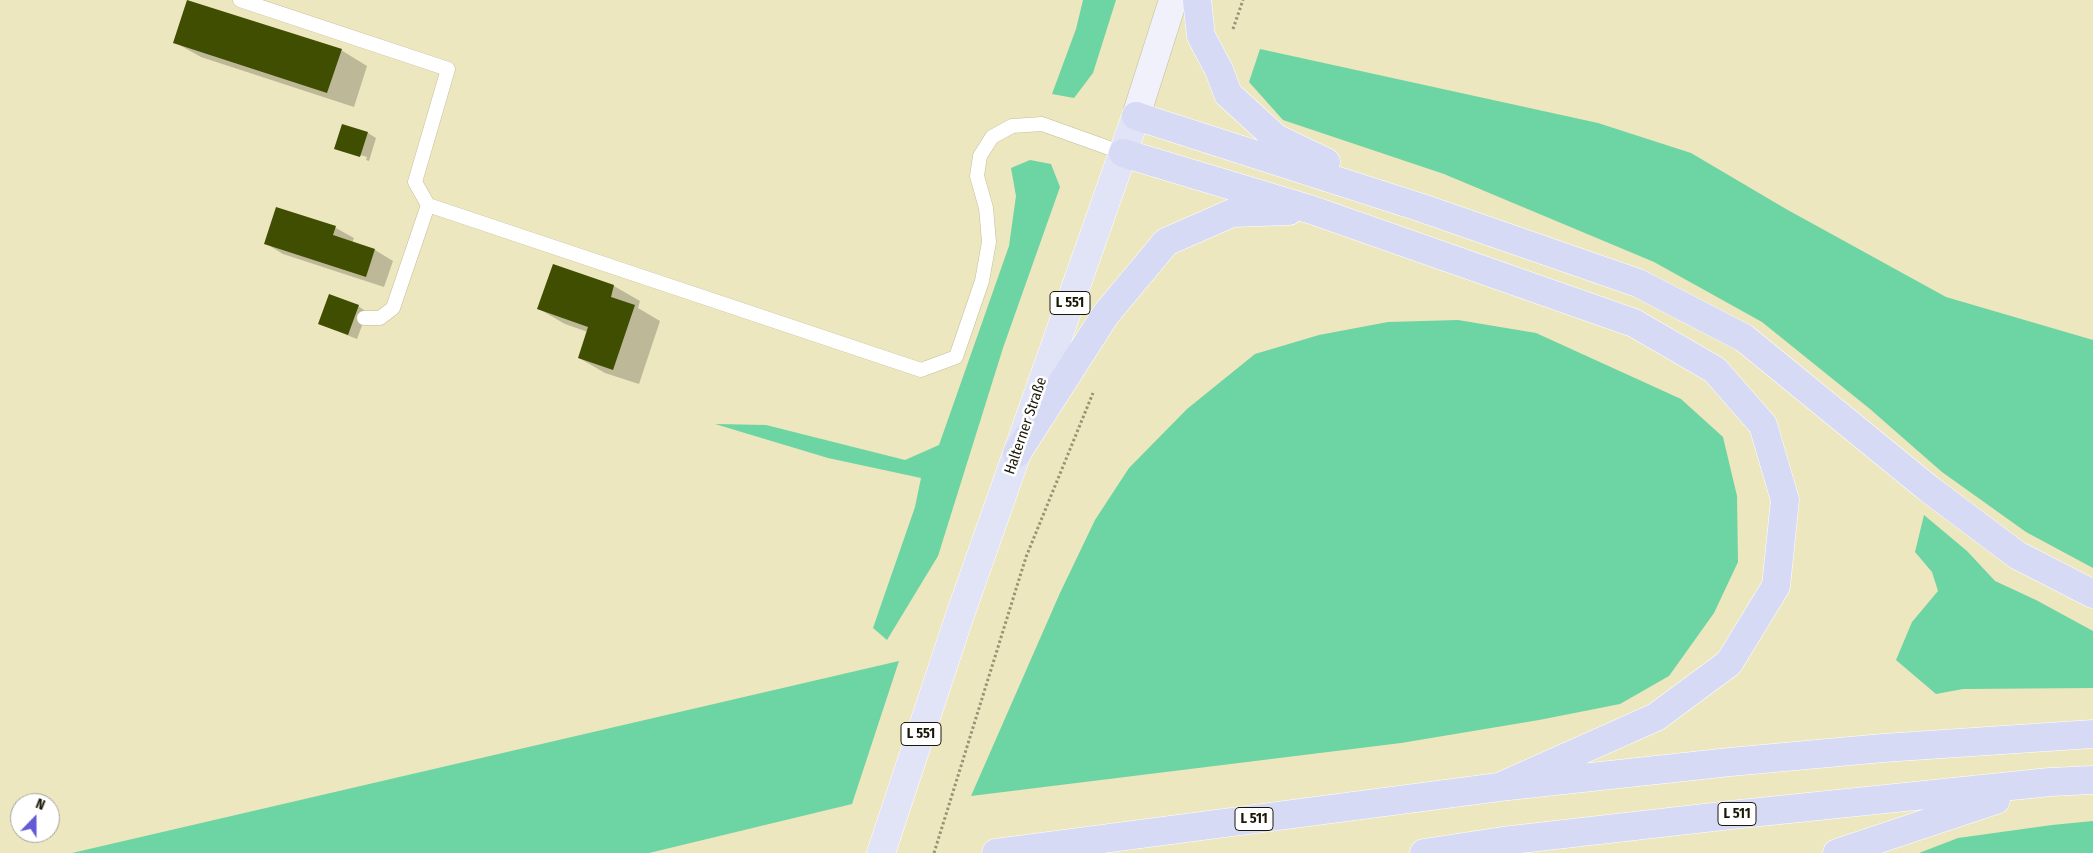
<!DOCTYPE html>
<meta charset="utf-8">
<style>
body{margin:0}
#map{position:relative;width:2093px;height:853px;overflow:hidden;background:#ece7be;font-family:"Fira Sans Condensed",sans-serif}
canvas{display:block}
.north{position:absolute;left:10px;top:793px;width:50px;height:50px;box-sizing:border-box;background:#fff;border:1px solid #a3a39d;border-radius:50%;rotate:22deg;font-size:14px;font-weight:700;line-height:20px;text-align:center;color:#1a1809}
.north::after{content:'';display:block;margin:auto;width:18px;height:22px;background:#635bd4;clip-path:polygon(50% 0,100% 100%,50% 72%,0 100%)}
</style>
<div id="map">
<canvas width="2093" height="853"></canvas>
<div class="north">N</div>
</div>
<script>
const c = document.querySelector('canvas').getContext('2d');
c.lineJoin = 'round';
function paint(path, color) { c.fillStyle = color; c.fill(path, 'evenodd'); }
const poly = rows => new Path2D(rows.map(r => 'M' + r).join(''));
function stroke(path, color, width, dash) { c.strokeStyle = color; c.lineWidth = width; c.lineCap = dash ? 'butt' : 'round'; c.setLineDash(dash || []); c.stroke(path); }
function label(font, color, halo, rows, align = 'center') {
  c.font = font + ' "Fira Sans Condensed",sans-serif'; c.lineWidth = 5; c.setLineDash([]); c.textBaseline = 'middle'; c.strokeStyle = halo; c.fillStyle = color; for (const [text, x, y, turn = 0] of rows) {
    c.save(); c.translate(x, y); c.rotate((+turn || 0) * Math.PI / 180); c.textAlign = isNaN(turn) ? turn : align; if (halo) c.strokeText(text, 0, 0); c.fillText(text, 0, 0); c.restore();
  }
}
paint(poly([
 [1083,0,1116,0,1093,73,1074,98,1052,94,1076,29],
 [1260,49,1598,123,1691,153,1786,209,1946,297,2093,340,2093,568,2026,532,1942,472,1870,409,1762,322,1654,262,1444,174,1283,120,1249,82],
 [1030,160,1051,164,1060,187,1003,348,938,556,887,640,873,628,915,507,921,478,828,458,715,424,766,425,905,460,939,445,1009,246,1016,196,1011,168],
 [1458,320,1536,333,1681,399,1723,437,1737,496,1738,562,1714,613,1669,676,1620,704,1539,720,1401,743,971,796,1060,593,1095,520,1129,468,1187,409,1255,354,1319,335,1388,322],
 [1924,515,1967,551,1995,581,2036,600,2093,631,2093,688,1963,689,1936,694,1896,660,1912,622,1938,591,1932,572,1915,552],
 [899,661,852,804,649,853,72,853],
 [2093,821,2093,853,1919,853,1958,838,2052,825]
]), '#6dd4a3');
paint(poly([
 [174,42,341,50,367,66,354,107,201,57],
 [368,133,376,138,369,161,366,160,367,157,344,150,344,152,336,148],
 [277,208,336,228,354,238,352,243,375,250,393,261,384,287,283,254,265,243],
 [553,266,614,286,640,301,638,308,660,321,639,384,605,373,579,358,588,332,565,324,539,309],
 [358,306,367,312,357,339,319,324]
]), '#0003');
paint(poly([
 [187,0,342,49,327,93,173,43],
 [342,124,368,132,360,157,334,149],
 [276,207,336,226,333,235,375,249,366,277,264,244],
 [553,264,614,285,611,297,635,305,613,370,578,358,588,327,537,309],
 [329,294,359,305,348,335,318,324]
]), '#3f4e00');
const service = poly([
 [240,0,448,69,415,182,428,205,921,370,956,357,982,281,989,242,986,208,977,176,980,156,992,137,1012,126,1042,124,1123,153],
 [364,318,380,318,393,308,428,205]
]);
const secondary = poly([
 [1136,116,1173,0]
]);
const primary = poly([
 [881,853,960,615,1136,116]
]);
const trunk = poly([
 [1197,0,1201,36,1219,70,1228,94,1276,138,1326,162],
 [1136,116,1422,208,1638,283,1744,338,1929,489,2017,555,2093,594],
 [1123,153,1312,210,1634,323,1715,370,1763,425,1785,500,1776,586,1729,663,1656,717,1499,787],
 [1017,453,1106,314,1166,242,1232,213,1289,211],
 [996,853,1499,787,1730,762,1883,748,2093,734],
 [1424,853,1503,841,1731,815,2050,782,2093,780],
 [1837,853,1996,800]
]);
stroke(service, '#c2be97', 15);
stroke(secondary, '#c2be97', 29);
stroke(primary, '#fff', 29);
stroke(trunk, '#fff', 29);
stroke(poly([
 [1233,29,1243,0],
 [934,853,1026,557,1093,393]
]), '#979475', 3, [2.5, 2.5]);
stroke(service, '#fff', 14);
stroke(secondary, '#f0f1fb', 28);
stroke(primary, '#e1e3f7', 28);
stroke(trunk, '#d7daf4', 28);
for (const [x, y, w] of [
 [1070,303,40],
 [921,734,40],
 [1737,814,38],
 [1254,819,38]
]) { const box = new Path2D(); box.roundRect(x - w / 2, y - 11.5, w, 23, 4); c.fillStyle = '#fff'; c.fill(box); stroke(box, '#1a1809', 1); }
label('bold 14px', '#1a1809', null, [
 ["L 551",1070,303],
 ["L 551",921,734],
 ["L 511",1737,814],
 ["L 511",1254,819]
]);
label('15px', '#1a1809', '#fff', [
 ["Halterner Straße",1026,426,-71]
]);
</script>
